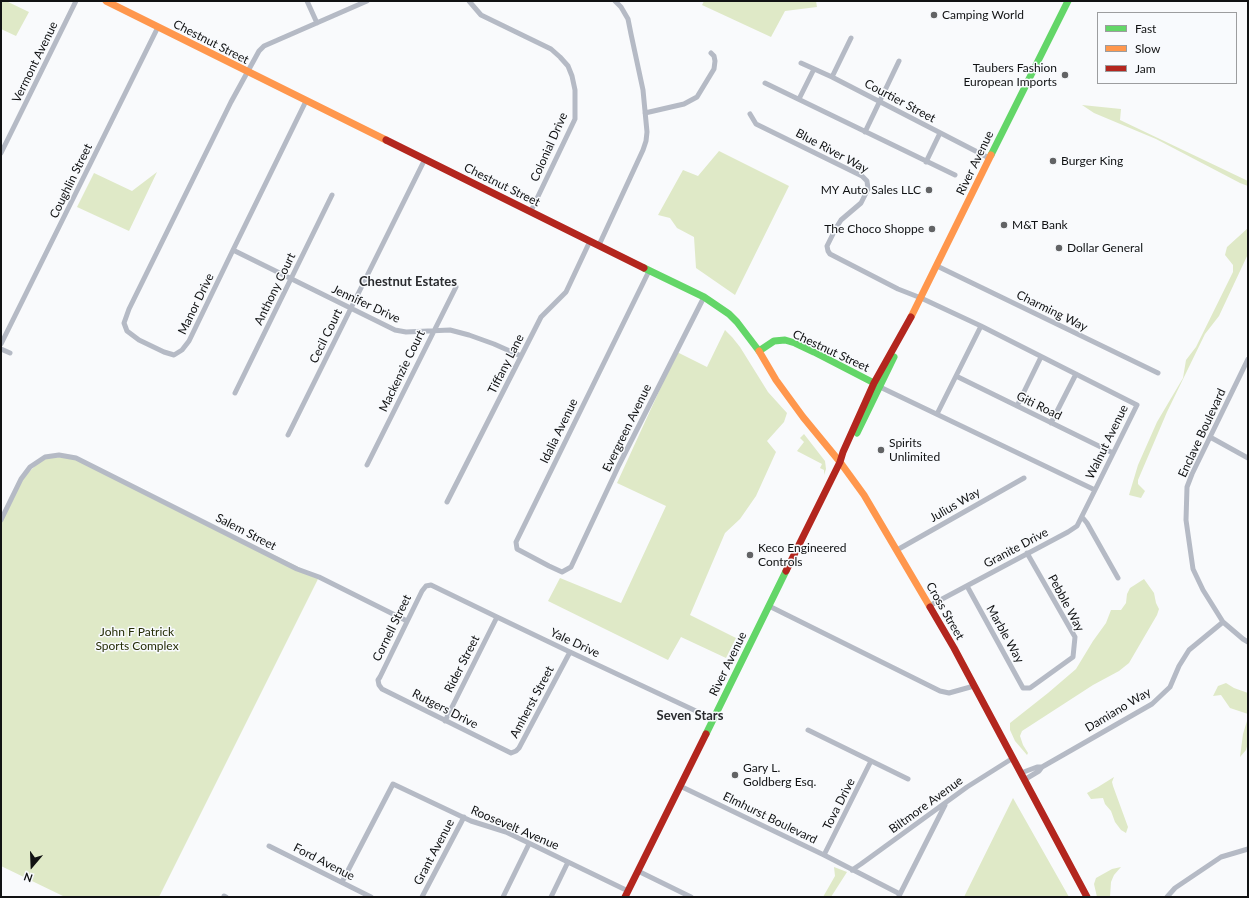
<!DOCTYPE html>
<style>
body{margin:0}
#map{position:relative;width:1249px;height:898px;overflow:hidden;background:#f9fafc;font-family:Lato,sans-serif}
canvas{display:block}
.frame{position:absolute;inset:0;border:2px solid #111213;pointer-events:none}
.legend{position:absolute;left:1097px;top:12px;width:140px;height:72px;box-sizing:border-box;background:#f8fafd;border:1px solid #9c9d9f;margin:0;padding:5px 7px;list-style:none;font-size:12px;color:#111213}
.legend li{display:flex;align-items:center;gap:8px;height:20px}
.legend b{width:20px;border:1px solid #9c9d9f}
.north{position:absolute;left:12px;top:846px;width:40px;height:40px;-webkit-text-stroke:3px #f8fafd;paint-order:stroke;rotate:199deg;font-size:11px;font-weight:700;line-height:16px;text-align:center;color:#111213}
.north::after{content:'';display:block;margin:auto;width:14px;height:18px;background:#111213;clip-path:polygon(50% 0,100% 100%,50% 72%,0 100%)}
</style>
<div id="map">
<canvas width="1249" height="898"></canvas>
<div class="frame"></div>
<ul class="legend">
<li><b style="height:5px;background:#63d668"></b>Fast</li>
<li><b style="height:5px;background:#ff974d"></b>Slow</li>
<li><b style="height:5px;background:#b3261e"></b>Jam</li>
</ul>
<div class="north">N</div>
</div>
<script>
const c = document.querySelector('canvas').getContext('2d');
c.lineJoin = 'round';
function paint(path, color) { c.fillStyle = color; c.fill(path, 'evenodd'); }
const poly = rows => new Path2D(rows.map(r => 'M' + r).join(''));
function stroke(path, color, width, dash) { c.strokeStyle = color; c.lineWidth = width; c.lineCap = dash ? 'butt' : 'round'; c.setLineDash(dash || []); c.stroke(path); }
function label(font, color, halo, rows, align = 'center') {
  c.font = font + ' Lato,sans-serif'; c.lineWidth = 3; c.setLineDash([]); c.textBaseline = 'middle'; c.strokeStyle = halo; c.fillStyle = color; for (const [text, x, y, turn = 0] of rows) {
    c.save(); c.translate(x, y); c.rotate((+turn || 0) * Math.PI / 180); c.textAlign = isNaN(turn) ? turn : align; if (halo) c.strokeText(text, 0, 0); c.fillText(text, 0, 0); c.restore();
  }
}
paint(poly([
 [1,1,6,1,29,12,16,36,1,29],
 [704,1,816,1,817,7,785,11,771,37,702,5],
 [1082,105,1121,109,1120,120,1248,181,1248,186,1240,183,1156,139,1094,113],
 [719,151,789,186,735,295,696,268,694,237,677,228,670,218,658,215,683,170,698,176],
 [157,172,129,231,77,207,94,173,132,191],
 [1248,228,1248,254,1219,316,1205,334,1167,412,1138,480,1138,484,1145,491,1141,498,1129,495,1138,465,1157,422,1183,378,1186,360,1196,347,1233,272,1233,265,1225,255,1227,247],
 [725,330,732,337,740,347,768,392,787,413,784,422,767,441,776,452,756,496,740,519,725,533,690,615,736,638,726,658,681,637,668,660,548,601,560,578,621,603,666,506,617,483,677,352,707,367],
 [804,434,825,461,826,469,824,475,824,470,820,468,822,464,797,451,804,442,800,438],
 [45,457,76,458,319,577,159,897,65,897,1,866,1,519,21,479],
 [1144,579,1154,593,1156,603,1159,609,1157,615,1129,663,1119,671,1093,685,1022,731,1020,736,1023,745,1028,753,1027,755,1015,741,1010,730,1010,723,1048,693,1076,669,1093,641,1106,623,1111,610,1121,610,1126,603,1127,594,1130,588],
 [1226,683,1234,688,1248,693,1248,743,1246,750,1240,757,1243,734,1247,721,1248,714,1230,708,1221,695,1213,696,1218,686],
 [1114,777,1112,782,1113,786,1128,827,1126,833,1121,830,1115,822,1111,811,1105,804,1103,798,1091,799,1087,793,1098,787],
 [1013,798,1069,897,964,897],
 [834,867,847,872,831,897,823,897,835,876],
 [1121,867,1114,875,1111,882,1110,897,1097,897,1094,884,1096,878,1112,869]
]), '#dfe9c7');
stroke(poly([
 [307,1,317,23],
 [469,1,481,15,551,49,560,57,568,66,572,76,575,90,575,119,531,211],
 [801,63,832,77,989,158],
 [832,77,851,38],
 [765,83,955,175],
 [799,99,814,69],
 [306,101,233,250,189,341,182,350,174,355,164,352,139,340,127,331,124,323,129,309,231,102,259,51,264,46,367,1],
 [645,113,684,104,697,97,714,69,715,61,714,56,711,53],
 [750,114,756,124,862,176,867,181,868,189,861,203,841,220,836,228,827,246,828,251,830,254,898,289,921,298,981,326,1137,405,1095,490,880,387],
 [865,132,899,61],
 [1,153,76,1],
 [926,162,940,133],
 [599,245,643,150,646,141,647,132,643,90,631,34,628,19,621,7,615,1],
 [233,250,395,330,406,332,450,330,469,335,494,344,521,356],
 [937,266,1158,373],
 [649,271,516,542,517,549,549,566,562,572,571,567,619,465,704,297],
 [1,344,158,27],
 [1,349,10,353],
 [1248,359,1192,474,1187,487,1186,520,1193,569,1203,590,1223,622,1243,639,1248,642],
 [956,376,1113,453],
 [235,393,332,195],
 [1017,406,1041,357],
 [937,414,981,326],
 [1051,423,1076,374],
 [288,435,425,159],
 [1210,437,1248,458],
 [367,465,456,287],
 [447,502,541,317,566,292,590,241],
 [1082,517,1087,523,1118,578],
 [1,520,21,479,30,467,45,457,59,455,76,458,297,569,319,577,407,621],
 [897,550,1024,478],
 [967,586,1023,688,1030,688,1073,657,1075,637,1027,553],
 [769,606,940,691,949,693,974,686],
 [929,606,1068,532,1077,526,1095,490],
 [570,652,519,748,516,751,511,753,382,689,379,685,378,680,380,677,422,591,426,586,431,585,497,617,570,652,713,719],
 [445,721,497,617],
 [808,730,908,779],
 [1021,773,1037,767,1042,767],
 [1024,780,1039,771,1042,767,1152,704,1170,687,1179,666,1189,650,1223,622],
 [680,786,824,855,900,894],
 [269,846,371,897],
 [824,855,871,761],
 [852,870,861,864,967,787,1013,758],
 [638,871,691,897],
 [342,882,393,784,471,821,506,832,628,891],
 [899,896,945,805],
 [224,897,224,896,226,897],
 [422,897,464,817],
 [503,897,529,844],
 [551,897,568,862],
 [1167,897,1175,888,1221,857,1248,849]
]), '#b5bac5', 5);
stroke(poly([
 [991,155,1068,1],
 [644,268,704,297,729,314,737,322,759,351,774,341,785,340,795,343,814,352,874,383],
 [857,433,894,357],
 [706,734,786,571]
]), '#63d668', 7);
stroke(poly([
 [106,1,386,140],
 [911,317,991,155],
 [759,351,776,380,803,417,840,462,864,495,930,607]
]), '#ff974d', 7);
stroke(poly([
 [386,140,644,268],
 [786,571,840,462,843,452,874,383,911,317],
 [930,607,954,648,1087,897],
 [625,897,706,734]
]), '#b3261e', 7);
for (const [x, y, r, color] of [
 [934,15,4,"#626365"],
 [1065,75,4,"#626365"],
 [1053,161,4,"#626365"],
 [929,190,4,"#626365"],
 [1004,225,4,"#626365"],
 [932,229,4,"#626365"],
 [1059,248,4,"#626365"],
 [881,450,4,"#626365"],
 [750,555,4,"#626365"],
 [735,775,4,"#626365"]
]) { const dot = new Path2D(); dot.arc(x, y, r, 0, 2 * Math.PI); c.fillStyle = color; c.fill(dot); stroke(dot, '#f8fafd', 1.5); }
label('12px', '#111213', '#f8fafd', [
 ["Camping World",942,15],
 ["Taubers Fashion",1057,68,"right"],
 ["European Imports",1057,82,"right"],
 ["Burger King",1061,161],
 ["MY Auto Sales LLC",921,190,"right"],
 ["M&T Bank",1012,225],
 ["The Choco Shoppe",924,229,"right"],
 ["Dollar General",1067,248],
 ["Spirits",889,443],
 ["Unlimited",889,457],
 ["Keco Engineered",758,548],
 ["Controls",758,562],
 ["Gary L.",743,768],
 ["Goldberg Esq.",743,782]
], 'left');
label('12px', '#111213', '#f8fafd', [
 ["Chestnut Street",211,42,27],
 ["Vermont Avenue",35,62,-64],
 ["Courtier Street",900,101,28],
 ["Colonial Drive",549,147,-66],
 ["Blue River Way",832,151,28],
 ["River Avenue",975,163,-64],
 ["Coughlin Street",71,181,-64],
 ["Chestnut Street",502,185,26],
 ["Anthony Court",275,289,-64],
 ["Manor Drive",196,304,-64],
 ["Jennifer Drive",366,304,25],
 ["Charming Way",1052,311,26],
 ["Cecil Court",326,336,-64],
 ["Chestnut Street",831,351,25],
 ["Tiffany Lane",506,364,-63],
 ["Mackenzie Court",402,371,-64],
 ["Giti Road",1039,406,26],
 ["Evergreen Avenue",627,428,-64],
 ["Idalia Avenue",559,431,-64],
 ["Enclave Boulevard",1202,433,-65],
 ["Walnut Avenue",1107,442,-64],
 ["Julius Way",955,505,-30],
 ["Salem Street",246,532,27],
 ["Granite Drive",1016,548,-28],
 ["Pebble Way",1066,603,62],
 ["Cross Street",945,611,60],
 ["Cornell Street",392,628,-64],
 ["Marble Way",1005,634,61],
 ["Yale Drive",575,643,25],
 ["Rider Street",462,664,-63],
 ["River Avenue",728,664,-64],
 ["Amherst Street",532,702,-62],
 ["Rutgers Drive",445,709,27],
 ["Damiano Way",1118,710,-31],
 ["Tova Drive",839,804,-63],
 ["Biltmore Avenue",926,805,-36],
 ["Elmhurst Boulevard",770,818,26],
 ["Roosevelt Avenue",515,828,23],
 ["Grant Avenue",434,852,-62],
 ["Ford Avenue",324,862,27]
]);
label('12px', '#252d06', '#f8fafd', [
 ["John F Patrick",137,632],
 ["Sports Complex",137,646]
]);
label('bold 13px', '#2a2b2e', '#f8fafd', [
 ["Chestnut Estates",408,282],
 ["Seven Stars",690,716]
]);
</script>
